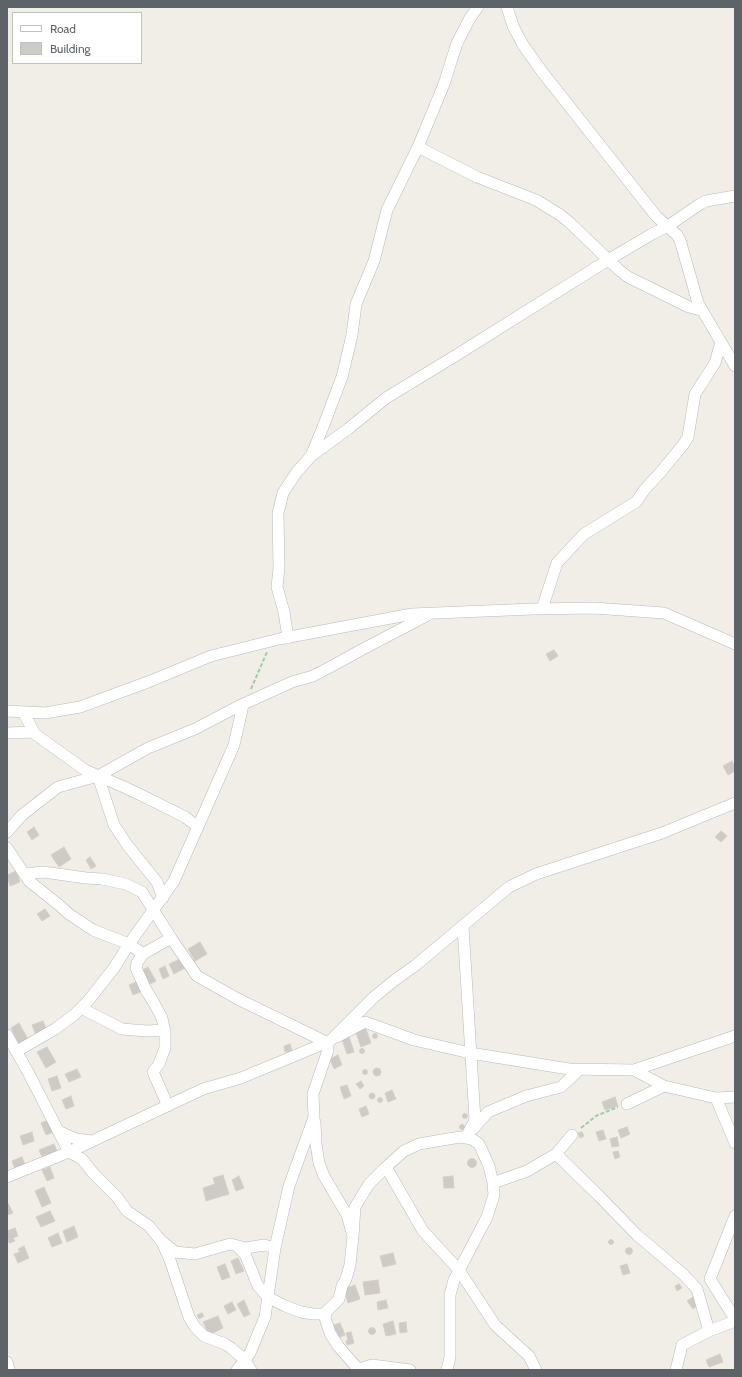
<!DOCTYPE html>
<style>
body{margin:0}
#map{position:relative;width:742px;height:1377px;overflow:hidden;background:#f1eee7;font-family:Cabin,sans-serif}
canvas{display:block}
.frame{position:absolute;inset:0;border:8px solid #5e6368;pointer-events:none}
.legend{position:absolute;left:12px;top:12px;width:130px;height:52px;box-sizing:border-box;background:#fff;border:1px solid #bfc1c3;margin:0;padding:5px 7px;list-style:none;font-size:12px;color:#5e6368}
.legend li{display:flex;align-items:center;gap:8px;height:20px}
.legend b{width:20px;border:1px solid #bfc1c3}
</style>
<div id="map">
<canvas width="742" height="1377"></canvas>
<div class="frame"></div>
<ul class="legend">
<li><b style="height:5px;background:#fff"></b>Road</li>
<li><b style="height:11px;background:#cecbc6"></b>Building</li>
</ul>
</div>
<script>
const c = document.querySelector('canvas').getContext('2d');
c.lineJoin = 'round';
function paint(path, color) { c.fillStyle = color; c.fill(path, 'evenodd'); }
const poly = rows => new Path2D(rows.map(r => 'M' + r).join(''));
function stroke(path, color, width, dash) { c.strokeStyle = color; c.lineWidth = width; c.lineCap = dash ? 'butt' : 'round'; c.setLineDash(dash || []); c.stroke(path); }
const building = poly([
 [554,650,558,656,550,661,546,654,554,650],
 [732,761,735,767,735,771,728,775,723,766,732,761],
 [34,827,39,835,32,840,27,832,34,827],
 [721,831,727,836,721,842,715,837,721,831],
 [64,847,71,859,59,867,51,855,64,847],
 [90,857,96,866,91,869,86,860,90,857],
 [16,871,20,882,10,886,7,875,16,871],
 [45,909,50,916,42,921,37,914,45,909],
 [200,942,207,954,195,961,188,949,200,942],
 [180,959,185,968,174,974,169,964,180,959],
 [165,966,169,976,163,979,159,969,165,966],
 [148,967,156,981,150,984,142,970,148,967],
 [140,980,145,990,133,995,129,985,140,980],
 [43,1021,47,1031,36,1035,32,1025,43,1021],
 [19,1023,29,1041,20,1046,11,1028,19,1023],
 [365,1026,371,1043,361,1047,355,1030,365,1026],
 '372.5 1036a2.5 2.5 0 1 1 5 0a2.5 2.5 0 1 1-5 0Z',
 [348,1034,354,1052,347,1054,341,1037,348,1034],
 [290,1044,292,1051,285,1052,284,1046,290,1044],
 [47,1047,56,1062,46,1068,37,1052,47,1047],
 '359.5 1051a2.5 2.5 0 1 1 5 0a2.5 2.5 0 1 1-5 0Z',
 [338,1055,342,1065,334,1069,330,1059,338,1055],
 '373 1072a4 4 0 1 1 8 0a4 4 0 1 1-8 0Z',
 [77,1069,81,1077,69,1082,65,1074,77,1069],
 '362.5 1072a2.5 2.5 0 1 1 5 0a2.5 2.5 0 1 1-5 0Z',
 [57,1076,61,1088,52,1091,48,1079,57,1076],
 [361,1081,364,1086,360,1089,356,1084,361,1081],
 [347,1085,351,1096,344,1099,340,1087,347,1085],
 [392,1090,396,1099,388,1102,385,1093,392,1090],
 '369 1096a3 3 0 1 1 6 0a3 3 0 1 1-6 0Z',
 [71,1096,74,1106,66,1109,62,1100,71,1096],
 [615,1097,618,1106,605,1110,602,1102,615,1097],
 '377.5 1100a2.5 2.5 0 1 1 5 0a2.5 2.5 0 1 1-5 0Z',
 [366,1106,369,1114,362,1117,359,1109,366,1106],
 '462.5 1116a2.5 2.5 0 1 1 5 0a2.5 2.5 0 1 1-5 0Z',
 [51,1119,56,1131,46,1135,41,1123,51,1119],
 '459.5 1127a2.5 2.5 0 1 1 5 0a2.5 2.5 0 1 1-5 0Z',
 [627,1127,630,1134,621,1138,618,1130,627,1127],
 [603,1130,606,1139,599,1141,596,1132,603,1130],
 [32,1132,34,1141,23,1145,20,1136,32,1132],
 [582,1132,584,1136,580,1138,578,1133,582,1132],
 [617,1137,619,1146,612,1147,610,1139,617,1137],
 [54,1144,58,1153,43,1159,39,1150,54,1144],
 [618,1151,620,1157,615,1159,613,1152,618,1151],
 [22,1157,25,1165,15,1169,12,1161,22,1157],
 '467.5 1163a4.5 4.5 0 1 1 9 0a4.5 4.5 0 1 1-9 0Z',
 [50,1167,54,1178,47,1181,42,1170,50,1167],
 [223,1175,229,1194,206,1201,203,1188,215,1184,213,1178,223,1175],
 [239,1176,244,1188,236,1191,232,1180,239,1176],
 [453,1176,454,1188,444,1188,443,1177,453,1176],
 [44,1187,51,1203,42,1207,35,1191,44,1187],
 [7,1203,8,1203,13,1213,7,1215,7,1203],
 [50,1211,55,1221,41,1227,36,1217,50,1211],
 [74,1226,78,1237,67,1242,63,1231,74,1226],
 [15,1228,18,1236,13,1238,15,1241,9,1243,7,1236,7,1231,15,1228],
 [58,1233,62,1243,52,1247,48,1238,58,1233],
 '608.5 1242a2.5 2.5 0 1 1 5 0a2.5 2.5 0 1 1-5 0Z',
 [24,1246,29,1258,18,1263,14,1254,20,1252,18,1249,24,1246],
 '625.5 1251a3.5 3.5 0 1 1 7 0a3.5 3.5 0 1 1-7 0Z',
 [393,1253,396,1264,383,1267,380,1256,393,1253],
 [238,1258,244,1271,236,1274,231,1261,238,1258],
 [225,1264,230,1277,222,1280,217,1267,225,1264],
 [627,1264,630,1273,623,1275,620,1266,627,1264],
 [378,1280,380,1293,365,1295,363,1282,378,1280],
 [679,1284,682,1288,677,1291,675,1286,679,1284],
 [355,1285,360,1299,348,1303,344,1289,355,1285],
 [693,1297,698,1305,693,1309,687,1301,693,1297],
 [244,1300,250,1314,244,1317,237,1304,244,1300],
 [386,1300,388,1308,378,1310,377,1302,386,1300],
 [232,1302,236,1310,228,1314,224,1306,232,1302],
 [202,1313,204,1316,199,1319,197,1315,202,1313],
 [218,1316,223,1328,209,1335,203,1322,218,1316],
 [393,1321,396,1334,386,1336,383,1324,393,1321],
 [406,1322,407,1332,400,1333,399,1323,406,1322],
 [340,1323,345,1335,335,1339,331,1326,340,1323],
 '368.5 1331a3.5 3.5 0 1 1 7 0a3.5 3.5 0 1 1-7 0Z',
 [351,1332,354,1343,347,1345,346,1341,348,1340,346,1333,351,1332],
 [720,1354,723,1362,709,1367,706,1360,720,1354]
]);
paint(building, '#cecbc6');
stroke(building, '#d7cfc4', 1);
const minor = poly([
 [507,7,513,26,523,45,543,73,656,216,677,235,680,240,698,303,735,366],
 [418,147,477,177,536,200,559,214,569,222,618,269,628,277,689,307,701,310],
 [311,456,323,427,342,377,352,335,356,304,374,261,387,210,418,147,444,84,457,43,470,18,478,7],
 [542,609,557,563,584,534,636,502,645,489,659,474,683,445,688,437,695,394,715,363,721,342],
 [288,638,284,612,277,587,279,568,278,513,283,493,296,473,311,456,348,429,386,398,455,356,608,260,652,234,668,226,700,204,706,201,735,196],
 [7,711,45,713,80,707,148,682,211,656,279,639,412,614,533,609,594,608,664,613,735,644],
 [23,712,35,734,85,770,124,787,145,797,185,817,198,827],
 [7,733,33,732],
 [98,776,114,825,128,846,157,882,163,898],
 [7,832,22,815,58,787,98,776,148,748,195,729,239,706,292,682,313,676,334,665,363,649,428,615],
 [7,848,29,881,59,905,69,914,93,930,129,944,143,954,171,938,197,976,238,999,326,1042,328,1050,313,1094,314,1117,289,1186,275,1248,265,1317,250,1353,237,1370],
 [25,874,43,872,86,878,102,879,126,884,142,892,171,938],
 [463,926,475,1120,466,1137],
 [143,954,137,963,136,968,146,990,154,1003,162,1018,165,1033,165,1048,159,1064,153,1072,168,1106],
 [81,1008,122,1029,147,1031,165,1030],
 [7,1035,28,1072,69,1152,82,1159,94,1174,117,1197,127,1211,149,1226,162,1242,170,1260,189,1317,195,1327,204,1336,225,1344,231,1348,245,1360,251,1370],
 [337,1037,365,1022,414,1040,470,1053,569,1069,634,1070,735,1036],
 [17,1051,55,1029,74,1015,88,1001,114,968,129,944,174,881,234,745,243,705],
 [664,1086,716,1098,735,1143],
 [716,1098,735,1097],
 [627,1104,664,1086,634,1070],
 [315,1122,316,1144,319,1163,324,1176,347,1215,353,1236,350,1265,346,1279,342,1286,339,1299,326,1312,325,1318,330,1333,338,1346,359,1370],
 [473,1129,488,1112,526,1096,561,1087,580,1069],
 [58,1131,76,1139,92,1141],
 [556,1154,572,1135],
 [386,1167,423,1231,459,1270,495,1325,529,1356,536,1370],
 [7,1177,69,1152,203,1089,241,1078,330,1041,374,997,395,980,416,965,509,887,536,874,662,833,735,803],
 [493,1183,527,1171,556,1154,599,1196,637,1235,683,1274,697,1289,709,1331,735,1321],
 [735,1216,710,1279,735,1319],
 [353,1236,355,1207,369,1184,386,1167,404,1151,419,1144,460,1137,472,1139,479,1144,489,1166,493,1183,494,1195,487,1217,454,1280,450,1295,450,1357,447,1370],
 [164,1243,175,1252,195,1254,230,1244,246,1248,264,1245,275,1248],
 [237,1246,245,1254,258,1286,268,1297,285,1306,301,1312,313,1314,325,1314],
 [7,1362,9,1370],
 [359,1369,372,1365,410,1370],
 [676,1370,682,1345,709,1331]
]);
stroke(minor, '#b7babe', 12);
stroke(poly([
 [251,689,267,652],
 [581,1128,596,1116,618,1107]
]), '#9ccea5', 2, [4, 2]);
stroke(minor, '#fff', 11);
</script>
